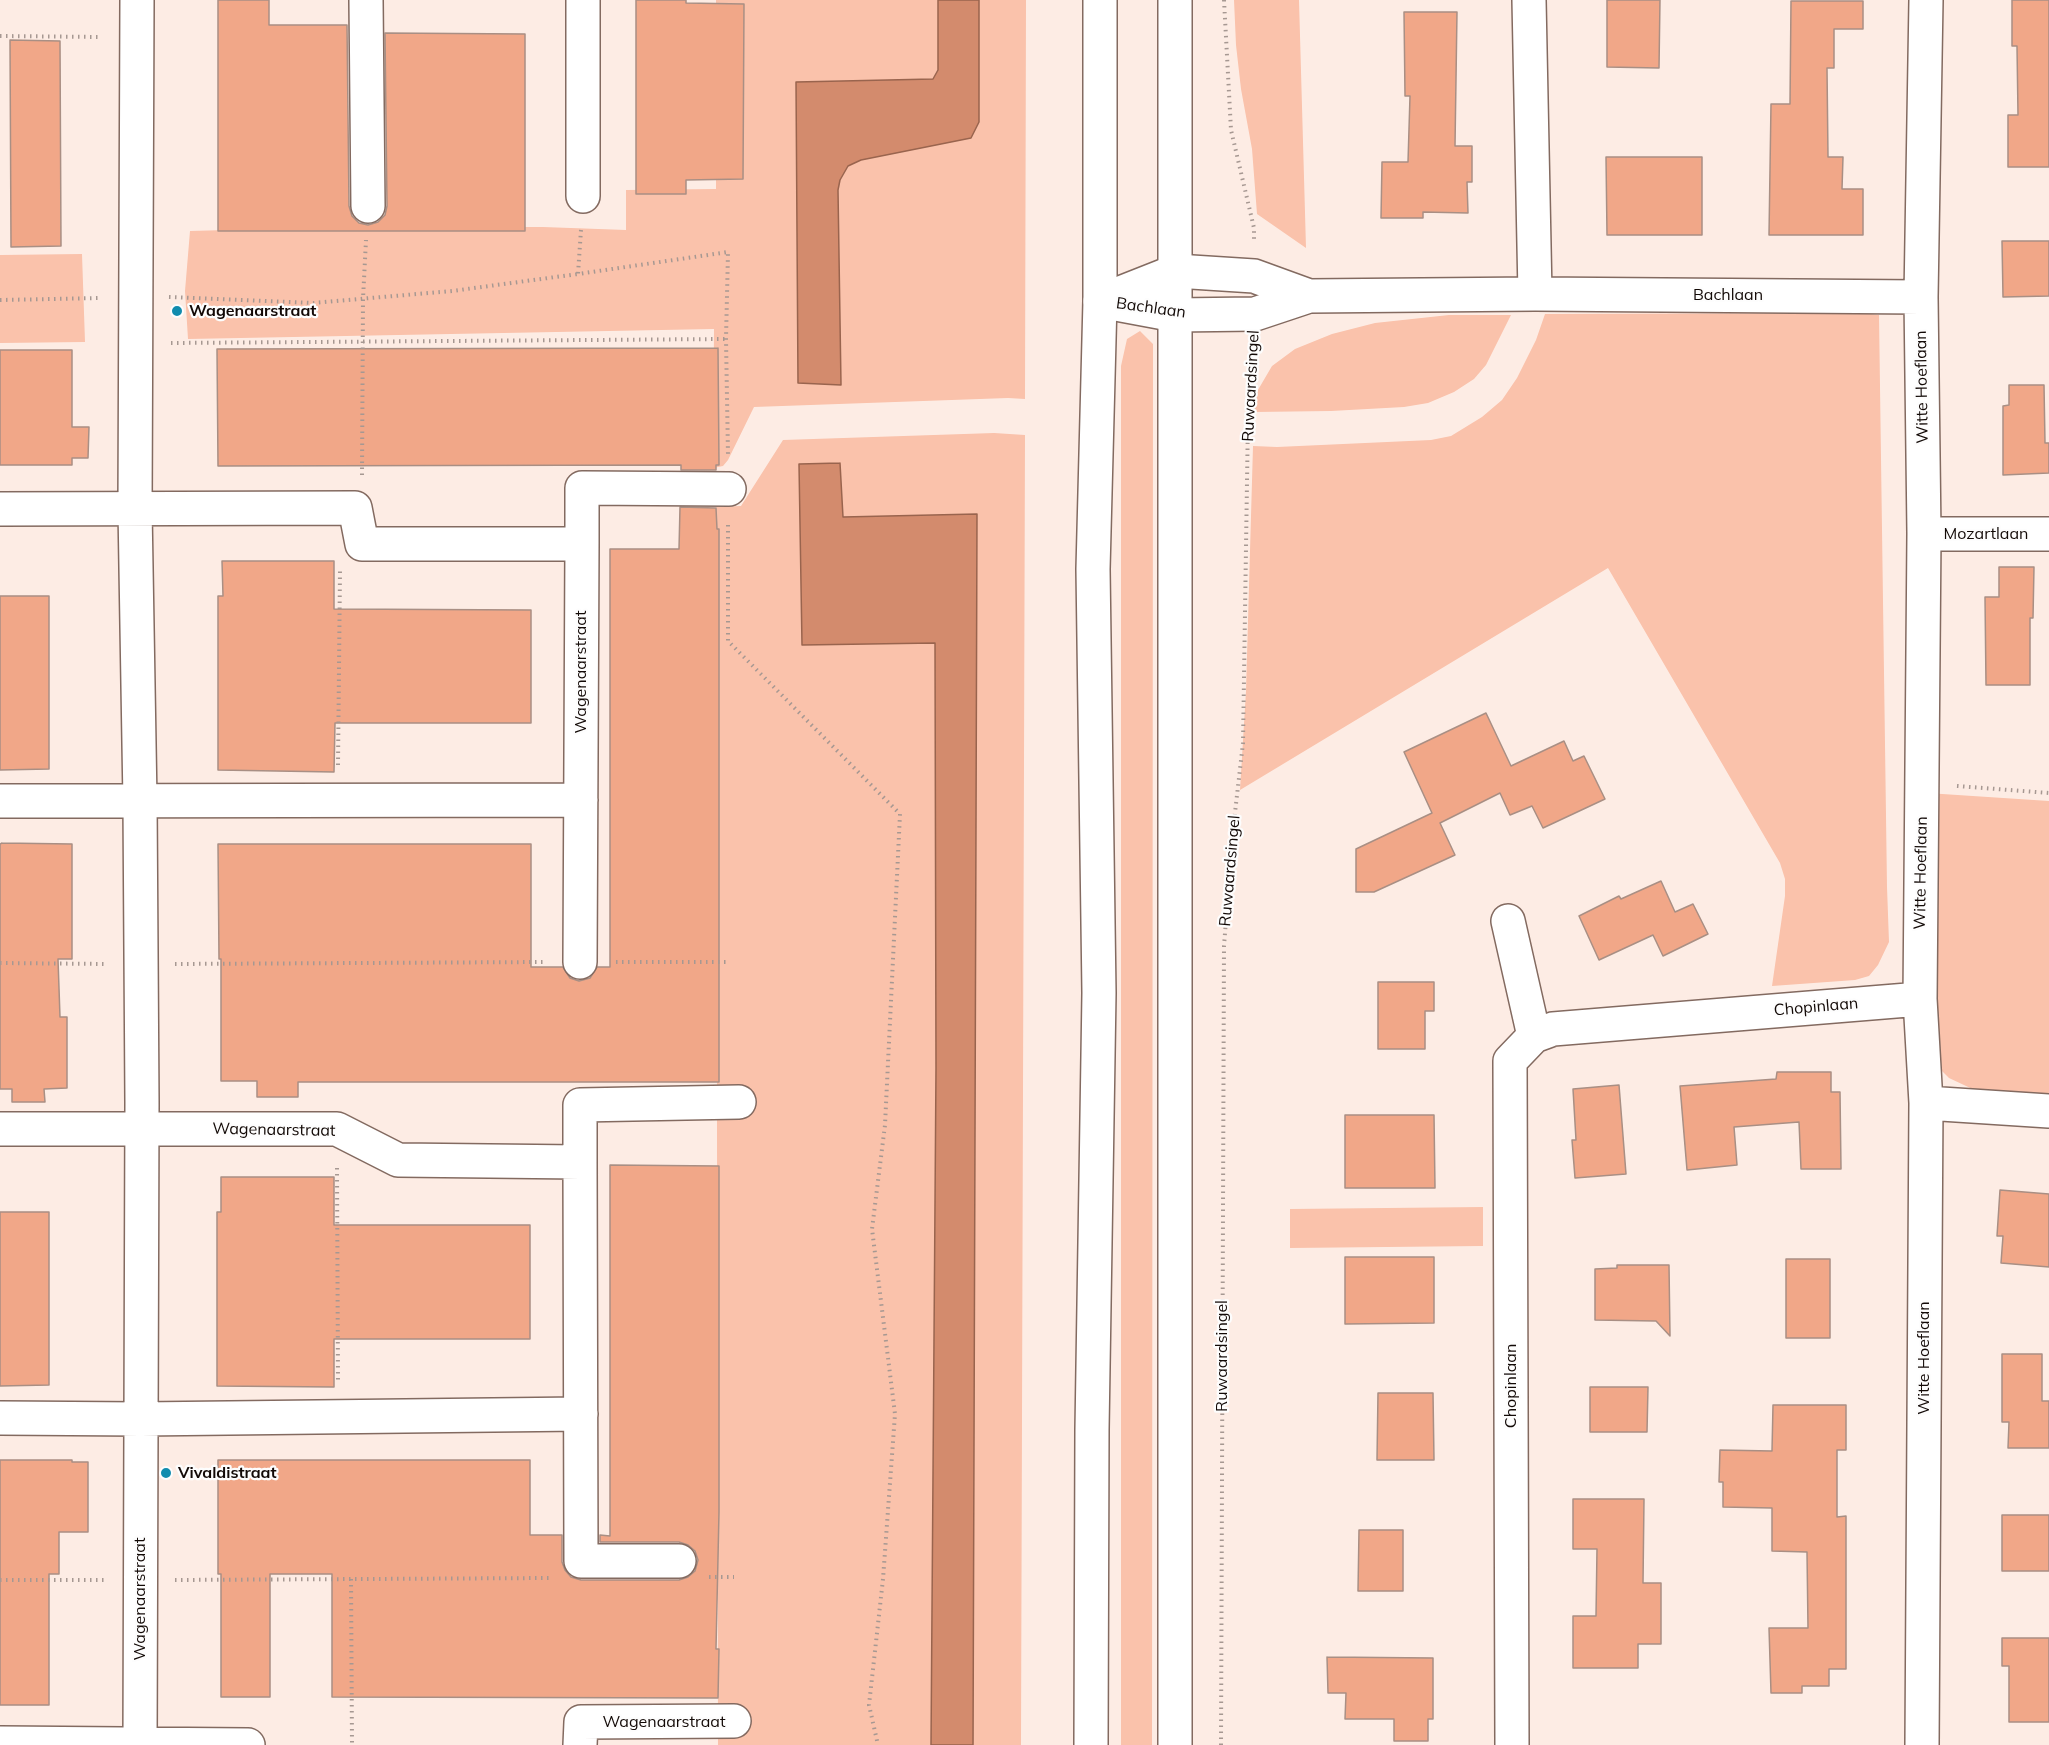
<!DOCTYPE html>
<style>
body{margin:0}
canvas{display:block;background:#fdece4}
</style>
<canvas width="2049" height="1745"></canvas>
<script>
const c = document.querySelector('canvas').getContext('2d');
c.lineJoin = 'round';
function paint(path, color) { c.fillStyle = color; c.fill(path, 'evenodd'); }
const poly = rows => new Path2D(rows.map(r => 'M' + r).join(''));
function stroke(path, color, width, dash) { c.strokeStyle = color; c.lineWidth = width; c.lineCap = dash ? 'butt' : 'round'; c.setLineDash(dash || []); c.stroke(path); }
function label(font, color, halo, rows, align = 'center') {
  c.font = font + ' Mulish,sans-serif'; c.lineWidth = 4.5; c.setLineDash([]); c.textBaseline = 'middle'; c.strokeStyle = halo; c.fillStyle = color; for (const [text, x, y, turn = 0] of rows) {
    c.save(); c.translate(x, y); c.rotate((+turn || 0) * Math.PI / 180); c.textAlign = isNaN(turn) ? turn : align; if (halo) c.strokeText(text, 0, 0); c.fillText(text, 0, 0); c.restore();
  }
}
paint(poly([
 [716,0,938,0,938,70,933,79,797,82,798,383,841,385,838,190,840,180,848,166,861,160,971,137,979,122,979,0,1026,0,1025,399,1008,398,754,407,728,460,723,466,713,468,714,329,188,339,185,291,190,231,338,227,543,227,626,230,626,190,716,189],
 [1234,0,1299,0,1306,248,1257,214,1252,149,1241,89,1236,45],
 [82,254,85,342,0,343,0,255],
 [1863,313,1879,315,1887,887,1889,942,1878,965,1869,976,1855,980,1772,986,1785,896,1785,879,1780,863,1608,568,1240,790,1246,691,1253,446,1277,447,1431,440,1451,436,1482,417,1502,400,1517,378,1536,340,1545,314],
 [1449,315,1511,315,1486,365,1474,379,1454,392,1428,403,1404,407,1331,411,1254,412,1255,395,1272,366,1295,349,1332,334,1375,323],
 [1140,331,1153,344,1152,1745,1121,1745,1121,366,1127,339],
 [994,433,1025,435,1021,1745,973,1745,977,514,843,517,800,464,935,643,936,1068,931,1745,718,1745,716,507,741,506,783,440],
 [1927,793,2049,801,2049,1098,1981,1093,1949,1078,1932,1061],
 [1483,1207,1483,1246,1290,1248,1290,1209]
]), '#fac2ab');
const water = poly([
 [938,0,979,0,979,122,971,138,861,160,848,166,840,180,838,190,841,385,798,383,796,82,933,79,938,70,938,0],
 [840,463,843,517,977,514,973,1745,931,1745,936,1068,935,643,802,645,799,464,840,463]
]);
paint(water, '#d38b6d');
stroke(water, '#99644e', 1.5);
const building = poly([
 [218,0,269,0,269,25,347,25,349,206,352,216,359,223,368,225,378,222,385,215,387,206,385,33,525,34,525,231,218,231,218,0],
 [636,0,686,0,686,3,744,4,743,179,686,180,686,194,636,194,636,0],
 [1607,0,1660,0,1659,68,1607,67,1607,0],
 [2012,0,2049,0,2049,167,2008,167,2008,115,2018,115,2017,46,2012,46,2012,0],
 [1791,1,1863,1,1863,29,1834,29,1834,68,1827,68,1828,157,1843,157,1842,189,1863,189,1863,235,1769,235,1771,104,1790,104,1791,1],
 [1404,12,1457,12,1455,146,1472,146,1472,182,1467,182,1468,213,1423,212,1423,218,1381,218,1382,162,1408,162,1410,96,1405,96,1404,12],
 [10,40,60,41,61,246,11,247,10,40],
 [1606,157,1702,157,1702,235,1607,235,1606,157],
 [2002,241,2049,241,2049,296,2003,297,2002,241],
 [718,348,719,465,716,465,716,470,681,470,681,465,218,466,217,349,718,348],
 [0,350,72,350,72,427,89,427,88,458,72,458,72,465,0,465,0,350],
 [2009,385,2044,385,2045,443,2049,443,2049,473,2003,475,2003,406,2009,405,2009,385],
 [680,507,716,508,717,529,719,529,719,1082,298,1082,298,1097,257,1097,257,1081,221,1081,221,959,219,959,218,844,531,844,531,967,563,967,570,978,579,981,590,978,597,967,610,967,610,549,679,549,680,507],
 [222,561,334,561,334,609,531,610,531,723,335,723,334,772,218,770,218,596,223,596,222,561],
 [1999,567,2034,567,2033,618,2030,618,2030,685,1986,685,1985,597,1999,597,1999,567],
 [0,596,49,596,49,769,0,770,0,596],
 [1486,713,1511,766,1564,741,1573,761,1584,756,1605,799,1543,828,1532,806,1510,815,1500,793,1440,823,1455,855,1374,892,1356,892,1356,849,1432,813,1404,752,1486,713],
 [2,843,72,844,72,959,58,959,60,1017,67,1017,67,1088,44,1089,45,1102,12,1102,12,1089,0,1089,0,844,2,843],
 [1661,881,1675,912,1693,904,1708,934,1663,956,1653,935,1599,960,1579,916,1619,896,1621,899,1661,881],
 [1378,982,1434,982,1434,1011,1425,1011,1425,1049,1378,1049,1378,982],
 [1777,1072,1831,1072,1831,1092,1840,1092,1841,1169,1801,1169,1799,1122,1734,1127,1737,1165,1687,1170,1680,1086,1776,1079,1777,1072],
 [1619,1085,1626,1174,1575,1178,1572,1140,1576,1140,1573,1089,1619,1085],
 [1345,1115,1434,1115,1435,1188,1345,1188,1345,1115],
 [610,1165,719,1166,719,1512,716,1649,719,1649,718,1698,332,1697,332,1574,270,1574,270,1697,221,1697,221,1574,218,1574,218,1460,530,1460,530,1535,562,1535,562,1562,565,1570,571,1577,581,1580,679,1580,688,1577,695,1571,698,1560,695,1551,688,1545,679,1542,600,1542,600,1535,610,1536,610,1165],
 [221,1177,334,1177,334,1225,530,1225,530,1339,334,1339,334,1387,217,1386,217,1212,221,1212,221,1177],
 [2000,1190,2049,1194,2049,1267,2001,1263,2003,1236,1997,1236,2000,1190],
 [0,1212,49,1212,49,1385,0,1386,0,1212],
 [1345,1257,1434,1257,1434,1323,1345,1324,1345,1257],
 [1786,1259,1830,1259,1830,1338,1786,1338,1786,1259],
 [1617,1265,1669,1265,1670,1336,1656,1321,1595,1320,1595,1269,1617,1268,1617,1265],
 [2002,1354,2042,1354,2042,1401,2049,1401,2049,1448,2008,1448,2009,1422,2002,1422,2002,1354],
 [1590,1387,1648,1387,1647,1432,1590,1432,1590,1387],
 [1378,1393,1433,1393,1434,1460,1377,1460,1378,1393],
 [1773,1405,1846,1405,1846,1450,1837,1450,1837,1517,1846,1516,1846,1669,1829,1669,1829,1686,1802,1686,1802,1693,1771,1693,1769,1628,1808,1628,1807,1552,1772,1551,1772,1508,1723,1507,1723,1482,1719,1482,1720,1450,1772,1451,1773,1405],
 [0,1460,72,1460,72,1462,88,1462,88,1532,59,1532,59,1574,49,1574,49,1705,0,1705,0,1460],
 [1573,1499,1644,1499,1643,1583,1661,1583,1661,1644,1638,1644,1638,1668,1573,1668,1573,1616,1596,1616,1597,1549,1573,1549,1573,1499],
 [2002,1515,2049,1515,2049,1571,2002,1571,2002,1515],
 [1359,1530,1403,1530,1403,1591,1358,1591,1359,1530],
 [2002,1638,2049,1638,2049,1722,2009,1722,2009,1666,2002,1666,2002,1638],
 [1327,1657,1433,1658,1433,1719,1428,1719,1428,1741,1394,1741,1394,1719,1345,1719,1346,1693,1328,1693,1327,1657]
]);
paint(building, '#f1a788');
stroke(building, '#a98f84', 1.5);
const minor = poly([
 [137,0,135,509,140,802,142,1103,140,1745],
 [366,0,368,206],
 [583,0,583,196],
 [1529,0,1535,294],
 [1100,301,1175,315,1255,314,1309,296,1535,294,1921,297],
 [1100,301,1176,271,1254,276,1309,296],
 [0,509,355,508,362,544,582,544,580,962],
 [1924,534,2049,534],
 [582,544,582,488,729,489],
 [0,801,581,800],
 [1508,921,1534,1036],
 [1926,1103,2049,1111],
 [0,1129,337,1129,398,1160,580,1162,581,1561,679,1561],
 [580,1162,580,1105,739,1102],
 [0,1418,141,1419,581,1414],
 [0,1743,248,1745],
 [580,1745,581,1722,734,1721],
 [1512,1745,1510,1061,1534,1036,1553,1029,1920,999],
 [1922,1745,1926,1103,1920,999,1924,534,1921,297,1926,0]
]);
const major = poly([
 [1175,0,1175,1745],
 [1091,1745,1092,1429,1099,993,1093,569,1100,301,1100,0]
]);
stroke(minor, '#836a60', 36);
stroke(major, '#836a60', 36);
stroke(poly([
 [1224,0,1231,130,1254,228,1254,240],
 [0,36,101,37],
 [581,230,578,274,728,252,726,339,728,455],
 [169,297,313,303,452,291,578,274],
 [0,300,102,298],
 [171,343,726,339],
 [362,475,363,299,366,240],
 [728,525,728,641,900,814,885,1125,872,1229,895,1414,883,1579,869,1705,878,1745],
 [338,765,340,571],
 [1957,786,2049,793],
 [616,962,726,962],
 [0,963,107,964],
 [175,964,545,962],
 [337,1168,338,1383],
 [709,1577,734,1577],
 [351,1579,352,1745],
 [0,1580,104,1580],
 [175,1580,551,1578],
 [1221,1745,1224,946,1233,830,1243,743,1248,417,1253,349]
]), '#a69892', 4, [1.5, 4.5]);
stroke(minor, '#fff', 33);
stroke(major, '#fff', 33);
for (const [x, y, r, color] of [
 [177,311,6,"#118cae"],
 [166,1473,6,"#118cae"]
]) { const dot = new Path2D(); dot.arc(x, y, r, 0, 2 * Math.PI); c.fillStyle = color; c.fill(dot); stroke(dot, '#fdfdfd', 2); }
label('16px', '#120906', '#fdfdfd', [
 ["Bachlaan",1728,295],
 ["Bachlaan",1151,308,8],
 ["Ruwaardsingel",1251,386,-87],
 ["Witte Hoeflaan",1922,387,-91],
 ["Mozartlaan",1986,534],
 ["Wagenaarstraat",581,672,-90],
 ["Ruwaardsingel",1230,871,-85],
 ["Witte Hoeflaan",1921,873,-89],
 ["Chopinlaan",1816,1007,-5],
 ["Wagenaarstraat",274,1130,1],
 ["Ruwaardsingel",1222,1356,-90],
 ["Witte Hoeflaan",1924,1358,-90],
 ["Chopinlaan",1511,1386,-90],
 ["Wagenaarstraat",140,1599,-90],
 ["Wagenaarstraat",664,1722]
]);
label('bold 16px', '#120906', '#fdfdfd', [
 ["Wagenaarstraat",189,311],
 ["Vivaldistraat",178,1473]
], 'left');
</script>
